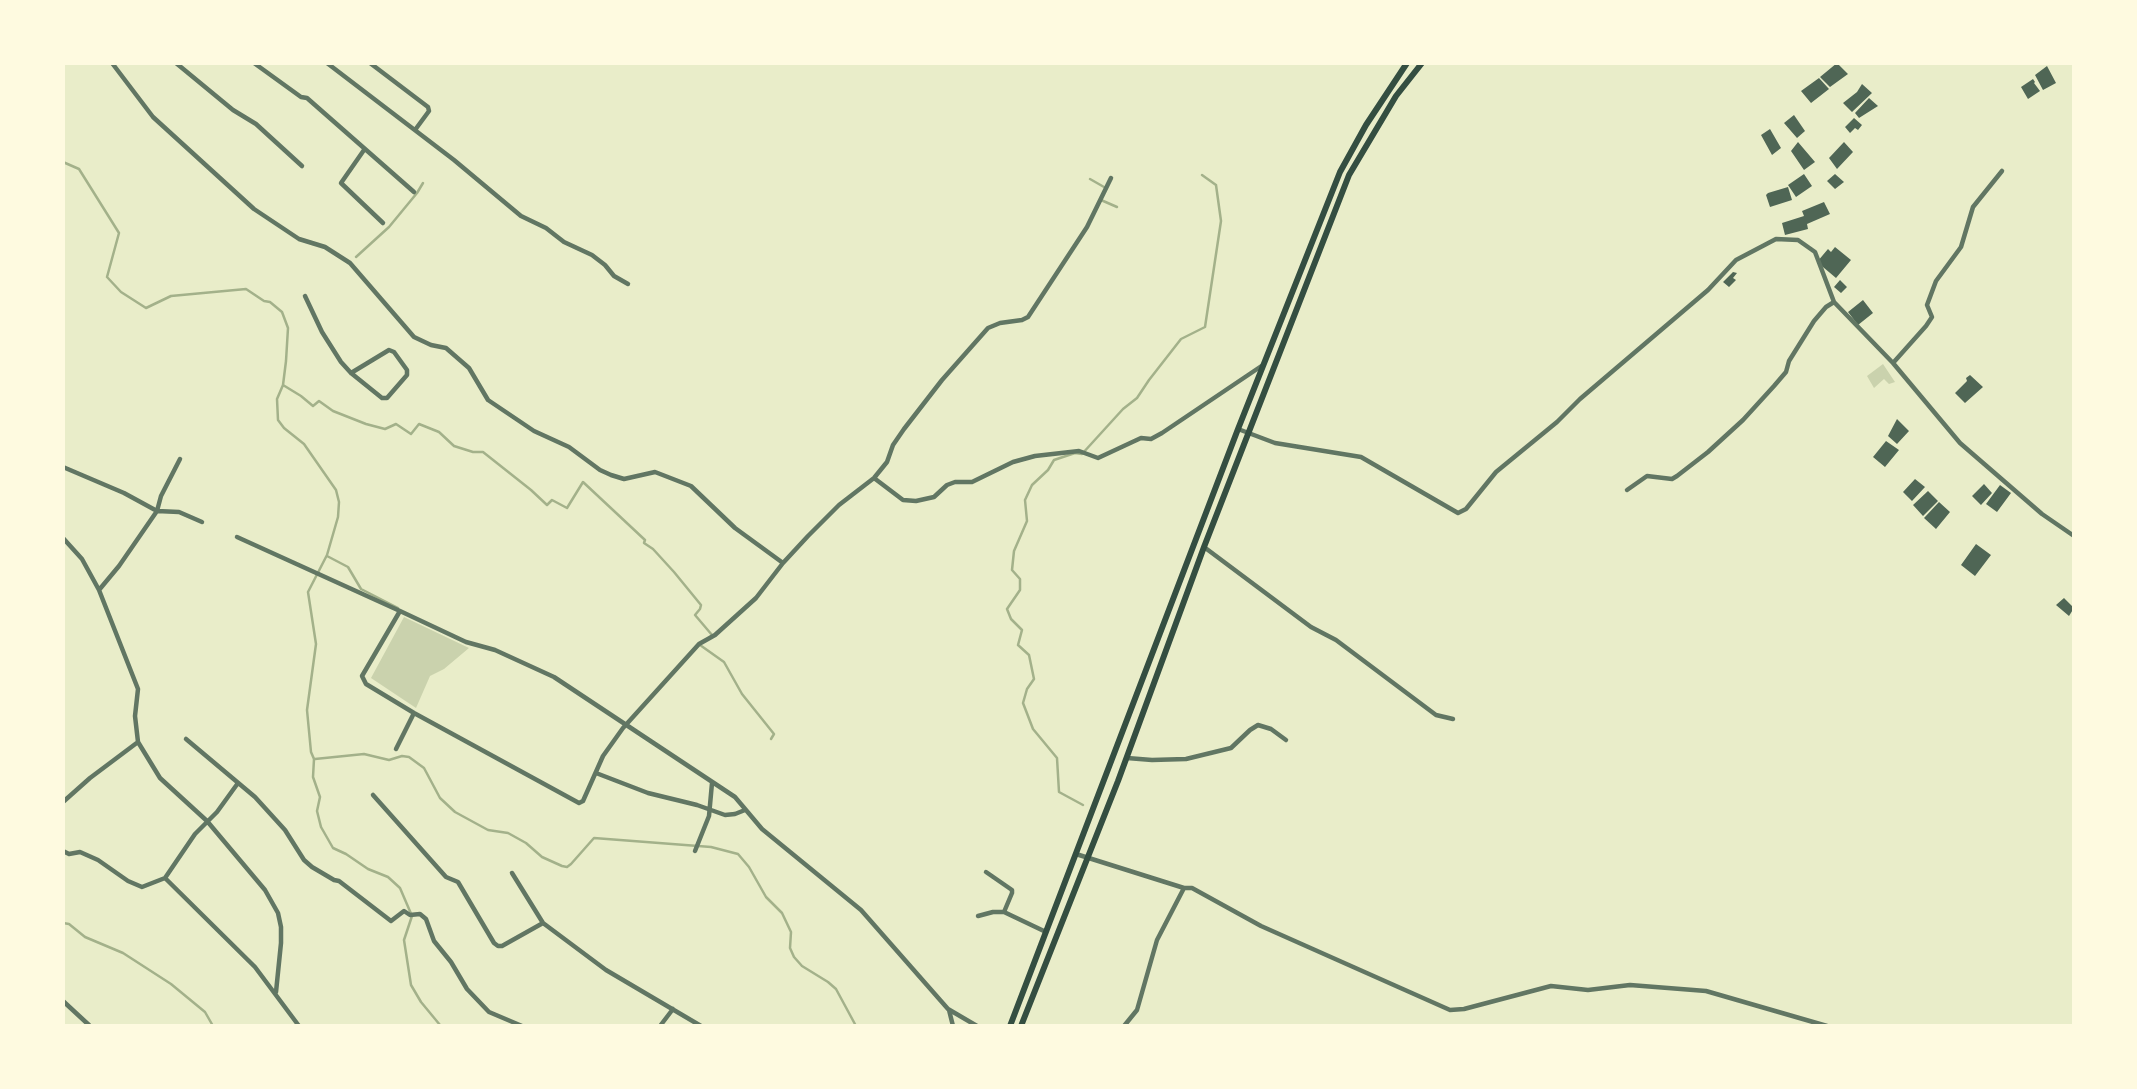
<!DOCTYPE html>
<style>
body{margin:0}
#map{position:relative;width:2137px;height:1089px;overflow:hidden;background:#e9edc9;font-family:Signika,sans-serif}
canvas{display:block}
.frame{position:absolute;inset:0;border:65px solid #fefae0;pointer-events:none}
</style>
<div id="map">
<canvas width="2137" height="1089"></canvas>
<div class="frame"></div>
</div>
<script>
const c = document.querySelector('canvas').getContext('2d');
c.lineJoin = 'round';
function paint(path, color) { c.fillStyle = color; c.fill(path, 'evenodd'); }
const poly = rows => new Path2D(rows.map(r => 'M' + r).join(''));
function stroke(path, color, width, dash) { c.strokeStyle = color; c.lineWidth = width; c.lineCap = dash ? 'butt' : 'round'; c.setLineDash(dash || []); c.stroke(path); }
paint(poly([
 [1883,364,1895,382,1889,384,1884,379,1874,388,1867,376],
 [404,617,469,648,444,669,430,676,416,708,371,678]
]), '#cad2ad');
stroke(poly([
 [63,162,79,169,119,233,107,277,121,292,146,308,171,296,246,289,264,301,270,302,282,312,288,328,286,361,283,385,277,399,278,420,284,428,304,444,336,490,339,502,338,517,327,555,308,592,316,644,307,710,311,752,314,759,313,777,320,797,317,811,321,827,333,848,346,854,368,869,388,877,400,888,412,916,404,940,411,985,421,1002,440,1025,445,1026],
 [1090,179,1104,187],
 [1101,200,1117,207],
 [356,257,389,227,417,193,423,183],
 [283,385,301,396,313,406,319,401,333,411,366,424,385,429,396,424,411,434,419,424,439,432,454,446,473,452,483,452,531,490,547,505,552,500,567,508,583,482,645,540,644,543,653,549,674,572,701,605,700,609,695,615,712,635,711,636],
 [327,556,348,567,361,589,398,608],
 [700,645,724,662,742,694,774,734,771,739],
 [315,759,364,754,389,760,402,756,409,757,424,768,440,798,455,812,488,830,508,833,526,843,542,857,562,866,567,867,571,864,594,838,711,847,738,854,749,867,766,897,782,913,791,932,790,948,794,957,802,966,828,982,836,989,856,1026],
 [1083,805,1059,792,1057,758,1033,729,1023,703,1027,689,1034,679,1029,655,1018,645,1022,630,1011,619,1007,609,1020,590,1020,579,1012,570,1014,551,1027,521,1025,500,1032,485,1048,470,1054,460,1075,453,1082,454,1123,409,1137,398,1149,380,1181,339,1205,327,1221,221,1216,185,1202,175],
 [63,923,69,924,85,937,123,953,171,984,205,1012,213,1026]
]), '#a3b18a', 2.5);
paint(poly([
 [1837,63,1848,74,1830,87,1820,77],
 [2047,66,2056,83,2043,90,2035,75],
 [1819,78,1829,89,1811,103,1801,91],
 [2033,79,2035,82,2034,83,2040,91,2028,99,2021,87],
 [1862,84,1872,93,1852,112,1843,103,1857,92],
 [1869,98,1878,106,1859,118,1855,113],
 [1794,115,1805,131,1797,138,1784,123],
 [1854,118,1862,125,1858,130,1855,128,1850,133,1845,127],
 [1770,129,1781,148,1772,155,1761,135],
 [1798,142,1815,162,1804,170,1791,151],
 [1844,142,1853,152,1837,169,1829,158],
 [1804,174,1812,186,1796,197,1788,185],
 [1835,174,1844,182,1835,189,1827,181],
 [1788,187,1792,200,1770,207,1766,195,1768,193],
 [1824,202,1830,214,1807,224,1808,229,1785,235,1782,223,1804,216,1802,211],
 [1835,247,1851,260,1836,278,1817,262,1828,249,1831,252],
 [1733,272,1737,273,1733,278,1736,280,1729,287,1723,282],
 [1840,280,1847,287,1841,293,1834,287],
 [1863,300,1873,313,1858,325,1848,312],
 [1970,375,1983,387,1965,403,1955,393,1967,381,1966,378],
 [1897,419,1909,431,1897,444,1888,436],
 [1886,441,1899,450,1885,467,1873,457],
 [1915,479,1925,487,1912,501,1903,492],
 [1984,484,1992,493,1981,505,1972,496],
 [2000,485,2011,493,1997,512,1986,504],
 [1928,491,1938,501,1923,516,1913,505],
 [1939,502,1950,512,1936,529,1924,518],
 [1976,544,1991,555,1975,576,1961,565],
 [2064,598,2074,608,2069,616,2056,605]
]), '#4f6655');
stroke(poly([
 [112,63,153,117,254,209,299,239,325,247,350,263,414,337,431,345,446,348,469,368,488,400,534,431,569,447,600,470,611,475,624,479,655,472,691,486,735,528,783,563],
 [176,63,233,110,256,124,302,166],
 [254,63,301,97,307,98,414,192],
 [327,63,454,160,521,216,546,228,564,242,592,255,605,265,614,276,628,284],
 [370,63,428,107,429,111,415,130],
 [364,150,341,183,383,223],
 [305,296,322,332,341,362,351,373,382,398,387,398,407,375,407,370,394,352,389,350,351,373],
 [1893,363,1926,326,1932,317,1927,305,1936,281,1961,247,1973,207,2002,171],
 [1238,429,1275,443,1361,457,1458,513,1466,509,1496,472,1557,422,1580,399,1708,290,1736,260,1776,239,1798,240,1815,252,1834,302,1893,363,1960,443,2042,514,2074,536],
 [63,467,124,493,157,511,179,512,202,522],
 [874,478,903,500,916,501,934,497,947,485,955,482,972,482,1013,462,1035,456,1079,451,1098,458,1141,438,1151,439,1162,433,1263,365],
 [1627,490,1647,476,1672,479,1677,476,1708,452,1743,420,1774,386,1786,372,1789,361,1814,321,1826,307,1834,302],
 [237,537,400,611,466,642,495,650,554,677,735,797,762,829,861,910,948,1009,977,1026],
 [63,538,82,559,99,590,138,689,135,716,138,742,160,778,207,821,265,890,278,913,281,927,281,943,276,992],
 [1204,547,1311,627,1336,640,1436,715,1453,719],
 [99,590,119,566,157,511,161,496,180,459],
 [400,611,362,676,366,684,414,713,579,803,583,801,603,756,623,728,699,644,715,635,756,598,783,563,808,536,839,505,874,478,887,462,893,445,904,429,942,380,988,328,1000,323,1022,320,1028,317,1087,227,1111,178],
 [186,739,255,797,285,830,304,860,312,867,334,880,339,881,391,921,404,911,410,915,420,914,426,919,434,941,451,962,467,989,489,1012,522,1026],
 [396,749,414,713],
 [1127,758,1152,760,1186,759,1231,748,1250,730,1258,725,1271,729,1286,740],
 [596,773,648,793,697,805,725,815,735,814,745,810],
 [373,795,446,877,458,882,494,943,498,946,502,946,543,923],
 [63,802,90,778,138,742],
 [63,851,69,854,80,852,98,860,128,881,142,887,165,878,255,967,299,1026],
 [695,851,709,816,712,783],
 [1076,854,1184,888],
 [986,872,1012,890,1012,893,1004,912],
 [512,873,543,923,606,970,701,1026],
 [165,878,195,834,217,812,238,783],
 [978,916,993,912,1004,912,1046,932],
 [63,1001,90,1026],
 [949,1010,953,1026],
 [660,1026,673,1009],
 [1124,1026,1137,1010,1157,940,1184,888,1192,888,1261,926,1450,1010,1464,1009,1551,986,1588,990,1630,985,1706,991,1827,1026]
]), '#617663', 4.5);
stroke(poly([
 [1010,1026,1238,429,1340,172,1366,125,1407,63],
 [1021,1026,1118,781,1204,547,1349,175,1396,96,1422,63]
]), '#344e41', 6);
</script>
